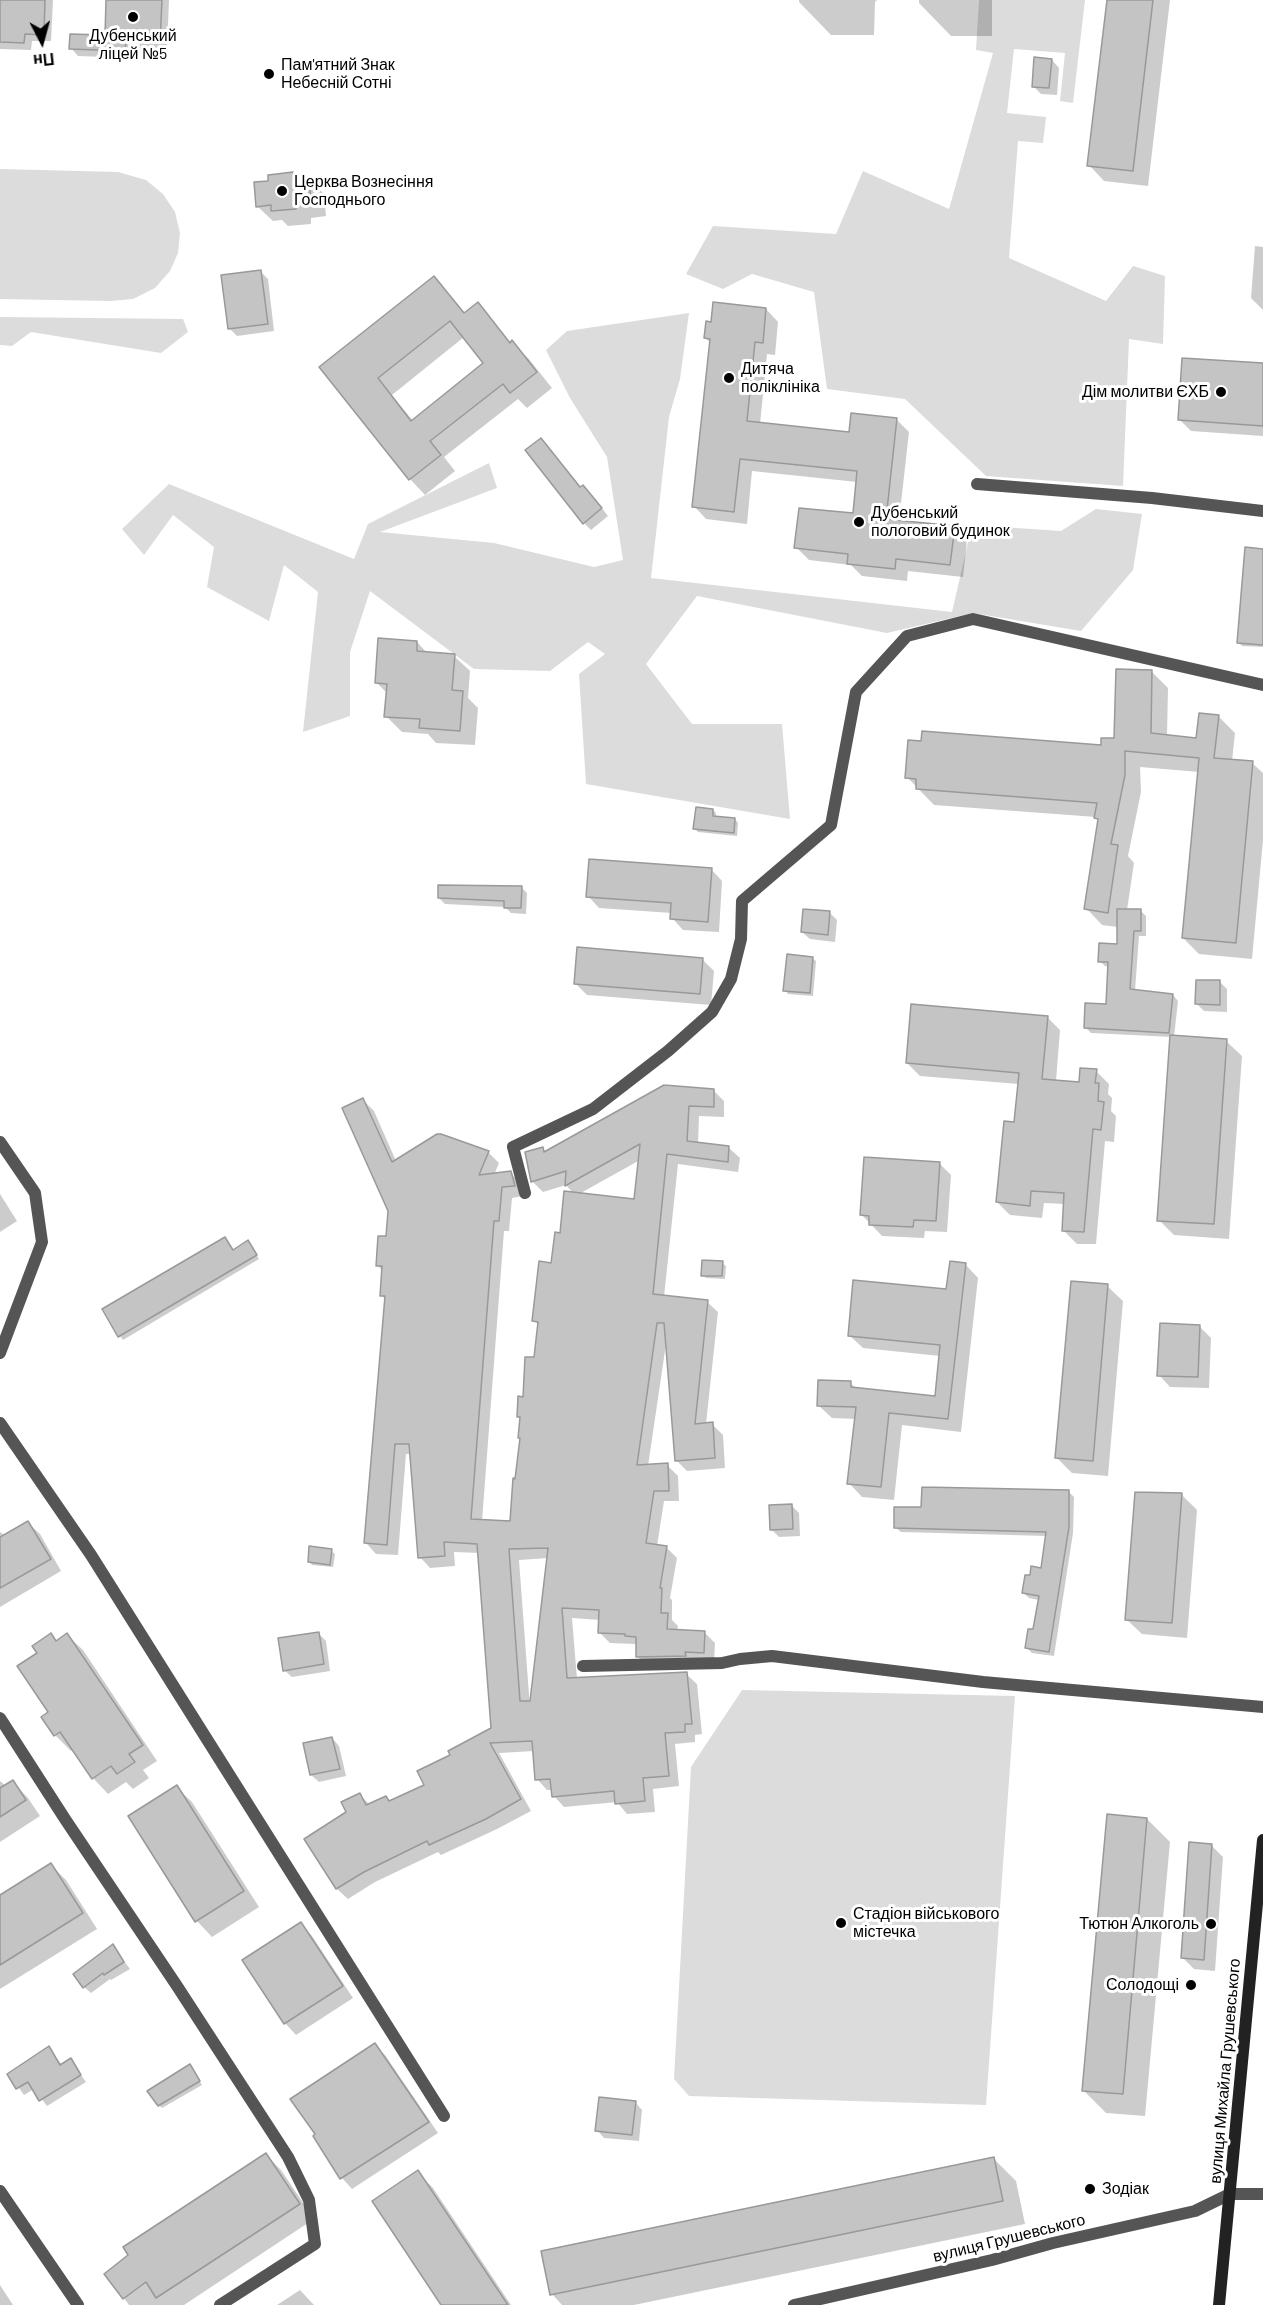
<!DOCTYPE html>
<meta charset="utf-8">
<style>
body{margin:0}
#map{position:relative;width:1263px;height:2305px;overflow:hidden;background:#fff;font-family:Barlow,sans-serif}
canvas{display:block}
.north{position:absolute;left:12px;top:12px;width:60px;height:60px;-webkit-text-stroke:4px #fff;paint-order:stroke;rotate:174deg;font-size:16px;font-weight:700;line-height:24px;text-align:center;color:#000}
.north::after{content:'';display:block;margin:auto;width:21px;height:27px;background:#000;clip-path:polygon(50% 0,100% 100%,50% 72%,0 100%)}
</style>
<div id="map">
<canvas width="1263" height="2305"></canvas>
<div class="north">Пн</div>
</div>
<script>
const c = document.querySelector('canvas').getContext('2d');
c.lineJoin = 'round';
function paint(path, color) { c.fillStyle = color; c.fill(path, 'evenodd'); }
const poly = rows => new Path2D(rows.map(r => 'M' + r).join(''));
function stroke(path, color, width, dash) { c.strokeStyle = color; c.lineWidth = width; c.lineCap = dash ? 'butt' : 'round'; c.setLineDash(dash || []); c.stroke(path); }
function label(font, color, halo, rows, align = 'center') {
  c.font = font + ' Barlow,sans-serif'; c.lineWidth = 6; c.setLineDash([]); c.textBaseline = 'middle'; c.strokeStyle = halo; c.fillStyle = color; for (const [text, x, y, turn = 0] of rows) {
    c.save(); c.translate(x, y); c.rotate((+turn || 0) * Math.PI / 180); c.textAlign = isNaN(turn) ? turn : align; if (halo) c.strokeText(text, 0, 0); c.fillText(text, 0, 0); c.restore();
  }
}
paint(poly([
 [979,0,1085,0,1073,103,1060,101,1065,53,1014,49,1007,113,1046,117,1043,143,1018,141,1009,258,1106,301,1133,266,1165,276,1163,344,1129,339,1123,486,986,476,905,399,827,389,814,292,752,274,723,289,686,274,713,226,836,234,863,171,949,209,993,53,976,50],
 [0,169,118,172,146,180,163,194,175,212,180,233,178,253,170,271,155,288,133,299,110,301,0,299],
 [689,313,680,379,669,417,651,578,952,612,972,525,1061,531,1096,509,1142,514,1133,570,1081,631,973,613,887,633,697,596,646,664,692,724,782,724,790,819,586,784,579,674,605,654,588,642,550,671,474,669,370,591,350,652,350,716,303,732,318,592,284,565,269,621,207,587,214,547,173,515,144,555,122,529,169,484,354,559,368,524,489,463,497,488,380,532,494,543,594,567,623,560,607,457,570,398,546,350,567,331],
 [0,317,183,319,188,332,161,353,31,332,12,346,0,345],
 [742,1690,1015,1696,986,2105,689,2096,674,2079,691,1767]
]), '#dcdcdc');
paint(poly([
 [0,0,53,0,51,41,32,41,31,50,0,49],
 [108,0,169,0,167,50,133,49,132,58,78,56,71,48,106,37],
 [799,0,877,0,875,2,874,35,831,35,799,2],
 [919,0,992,0,992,36,951,36,919,3],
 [1108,0,1170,0,1148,186,1104,181,1089,165],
 [1052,60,1059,68,1057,95,1041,94,1033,86],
 [292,174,298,179,308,178,324,194,326,216,311,218,311,224,288,226,282,220,273,221,257,206,270,182],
 [1255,246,1263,247,1263,310,1251,298],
 [261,272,268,279,274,331,237,336,229,328],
 [434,278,466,314,478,304,511,343,528,358,552,388,527,408,518,399,444,457,455,471,425,495,410,479,321,367],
 [464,337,485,364,413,421,392,395],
 [766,309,778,322,775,355,767,354,760,424,850,433,896,419,909,432,899,521,954,527,967,540,963,577,908,571,907,581,862,576,851,565,809,560,796,547,854,515,857,482,752,471,747,524,706,519,694,506,711,343,705,338],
 [1263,365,1263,436,1191,431,1180,420],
 [581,489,591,494,608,516,591,530,584,523],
 [1263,550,1263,647,1242,646,1238,642],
 [417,642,428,654,454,656,470,671,468,698,478,708,475,745,436,743,428,734,402,732,386,716,388,694,376,682],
 [1152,672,1168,688,1167,736,1197,740,1219,717,1235,733,1232,761,1252,763,1263,773,1263,840,1252,959,1199,954,1183,938,1199,772,1140,767,1141,792,1128,856,1134,863,1127,910,1140,910,1146,916,1146,936,1139,936,1135,991,1173,995,1178,1001,1174,1037,1226,1041,1242,1056,1229,1239,1174,1235,1159,1220,1172,1037,1091,1033,1085,1027,1107,1006,1110,967,1105,966,1100,961,1118,946,1118,927,1102,925,1086,908,1099,821,1096,817,934,805,907,777,1103,747,1115,740],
 [713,810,716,813,716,817,735,819,738,823,737,836,698,832,695,829],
 [711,869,722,881,719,932,683,930,672,918,672,913,599,908,588,896],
 [521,887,527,893,526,914,511,913,505,907,445,904,439,898],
 [830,913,837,920,835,942,810,939,802,932],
 [812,958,816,961,813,996,788,994,785,990],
 [702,959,714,971,711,1005,587,995,575,983],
 [1220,982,1227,989,1227,1012,1204,1011,1197,1004],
 [1047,1017,1060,1030,1056,1081,1080,1083,1096,1071,1109,1084,1108,1094,1112,1098,1111,1111,1116,1116,1114,1142,1105,1141,1096,1244,1077,1244,1064,1231,1065,1204,1044,1203,1042,1218,1010,1215,997,1202,1015,1123,1019,1084,920,1076,907,1063],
 [714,1091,724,1101,724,1117,699,1116,698,1144,729,1148,740,1158,738,1172,678,1164,664,1297,707,1302,718,1312,706,1424,712,1424,723,1435,725,1468,687,1471,676,1460,666,1344,648,1466,667,1465,678,1476,679,1501,664,1501,657,1546,666,1547,677,1558,670,1598,672,1600,672,1620,678,1626,677,1631,704,1632,715,1643,714,1663,648,1667,637,1656,637,1647,635,1644,610,1643,599,1632,600,1620,572,1618,577,1679,686,1674,697,1684,702,1734,695,1735,695,1742,675,1744,679,1786,653,1789,655,1812,627,1814,617,1802,564,1807,554,1796,553,1790,547,1790,537,1779,534,1751,499,1753,531,1811,497,1829,441,1855,438,1852,375,1882,348,1899,337,1889,306,1840,348,1813,360,1795,370,1805,386,1797,390,1802,426,1785,452,1755,492,1728,480,1553,454,1552,455,1566,430,1568,420,1557,411,1454,406,1454,398,1555,376,1554,366,1543,386,1300,381,1295,383,1271,377,1265,388,1238,390,1211,363,1100,374,1111,396,1161,488,1152,499,1163,494,1175,510,1173,521,1183,524,1196,512,1198,509,1231,504,1231,482,1521,512,1523,521,1440,519,1437,521,1420,518,1416,536,1359,539,1326,534,1320,574,1194,566,1185,543,1192,532,1181,542,1148,546,1152],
 [640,1160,636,1201,579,1194],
 [548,1558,530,1708,519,1560],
 [939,1163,951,1175,947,1232,925,1231,924,1238,882,1236,861,1214],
 [0,1194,17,1221,0,1232],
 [225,1239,234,1251,248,1242,259,1259,123,1340,120,1336,104,1310],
 [722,1263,726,1266,725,1279,706,1278,703,1275],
 [965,1264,978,1278,961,1432,902,1425,894,1500,862,1497,849,1483,856,1419,832,1418,818,1405,850,1383,857,1389,936,1398,940,1356,863,1348,849,1335,948,1291],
 [1107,1286,1123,1301,1108,1476,1072,1473,1057,1458],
 [1200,1327,1211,1338,1209,1388,1170,1387,1159,1375],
 [1069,1492,1074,1497,1073,1533,1054,1656,1032,1653,1027,1648,1034,1631,1039,1600,1029,1598,1024,1593,1031,1577,1042,1569,1047,1536,901,1532,895,1527,923,1509],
 [1181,1494,1197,1510,1187,1638,1142,1634,1126,1619],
 [791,1505,799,1513,800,1536,779,1537,771,1529],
 [28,1523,40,1534,61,1571,0,1607,0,1532,6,1536],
 [331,1551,335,1554,333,1567,312,1565,309,1561],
 [318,1633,326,1641,330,1671,292,1677,284,1670],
 [51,1635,57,1641,67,1635,83,1650,157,1761,143,1770,149,1778,133,1789,126,1782,108,1794,93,1778,73,1749,71,1751,55,1735,43,1717,50,1712,39,1654],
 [332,1738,339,1746,346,1776,319,1782,311,1775],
 [0,1781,6,1786,13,1782,28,1798,40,1816,0,1842],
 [176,1787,192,1802,259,1907,212,1937,197,1921,130,1816],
 [1147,1819,1170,1842,1145,2116,1106,2113,1083,2090],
 [1211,1845,1223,1857,1215,1971,1194,1969,1183,1958],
 [51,1865,66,1880,97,1929,0,1989,0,1897],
 [301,1924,312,1936,353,1998,296,2035,285,2023],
 [112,1945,130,1969,111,1980,110,1979,91,1993,84,1987],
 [374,2045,385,2055,438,2133,352,2189,342,2178,315,2136],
 [49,2048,62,2065,70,2060,86,2082,47,2106,34,2089,24,2095,9,2074],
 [190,2066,202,2085,162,2108,159,2105],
 [635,2102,642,2110,639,2141,604,2138,597,2130],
 [266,2155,281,2170,314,2219,184,2305,129,2305,106,2274],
 [993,2158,1016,2181,1025,2224,634,2305,562,2305,552,2294],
 [417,2172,433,2188,511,2305,443,2305],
 [0,2285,13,2305,0,2305],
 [300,2290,314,2305,277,2305]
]), '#0003');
const building = poly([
 [0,0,45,0,44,35,25,34,24,43,0,42,0,0],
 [106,0,162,0,160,43,126,42,125,51,69,49,70,34,105,35,106,0],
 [1107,0,1153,0,1133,171,1087,166,1107,0],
 [1034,57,1052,59,1049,88,1032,87,1034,57],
 [293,172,293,178,309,177,311,201,296,203,296,209,271,211,271,205,256,207,254,182,268,181,268,175,293,172],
 [261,270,268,324,228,329,221,275,261,270],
 [434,276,464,313,478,302,510,343,512,340,537,372,510,393,503,384,430,441,441,455,409,480,319,367,434,276],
 [450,321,483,363,411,421,378,378,450,321],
 [713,302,766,308,763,343,755,342,747,421,849,432,851,413,897,418,886,519,955,526,950,565,896,559,895,569,847,564,848,554,794,548,799,508,853,513,857,471,740,459,734,512,692,507,710,339,704,338,706,321,711,322,713,302],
 [1182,358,1263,363,1263,426,1178,420,1182,358],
 [541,438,580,487,583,485,602,508,583,524,525,450,541,438],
 [1245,547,1263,549,1263,645,1237,643,1245,547],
 [378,638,417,641,417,651,455,654,452,690,463,691,460,731,419,728,420,719,384,717,387,684,375,683,378,638],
 [1116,669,1152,670,1151,733,1196,738,1199,713,1219,715,1214,758,1253,761,1236,943,1182,938,1199,758,1125,751,1125,775,1111,844,1118,845,1108,913,1084,909,1098,819,1094,818,1097,803,916,789,916,779,905,778,908,740,921,741,922,731,1101,745,1101,738,1114,738,1116,669],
 [696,807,713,809,713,816,735,818,734,833,693,829,696,807],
 [589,859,712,868,708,922,670,919,671,903,586,897,589,859],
 [438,885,522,886,521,908,504,908,504,901,438,898,438,885],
 [803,909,830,911,828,935,801,932,803,909],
 [1117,909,1141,909,1141,931,1134,931,1130,989,1173,994,1169,1033,1084,1028,1085,1003,1106,1004,1108,962,1098,962,1099,943,1117,944,1117,909],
 [577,947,703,958,700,994,574,984,577,947],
 [787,954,813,957,810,993,783,991,787,954],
 [1196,980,1220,980,1220,1005,1195,1004,1196,980],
 [911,1004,1048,1016,1042,1079,1079,1082,1080,1068,1097,1069,1095,1083,1099,1083,1098,1101,1104,1102,1101,1130,1093,1129,1084,1232,1062,1231,1064,1193,1031,1191,1030,1206,996,1202,1004,1121,1014,1122,1019,1073,906,1063,911,1004],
 [1170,1035,1227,1039,1214,1224,1157,1221,1170,1035],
 [664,1085,714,1089,714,1107,689,1106,687,1141,729,1146,728,1162,667,1154,653,1294,708,1300,695,1424,713,1422,715,1458,675,1461,664,1323,657,1323,637,1465,668,1463,669,1491,654,1491,646,1543,667,1546,660,1588,662,1588,661,1613,668,1613,667,1629,705,1631,704,1653,685,1652,686,1656,636,1657,636,1637,625,1636,625,1634,598,1633,599,1610,562,1608,567,1678,687,1672,692,1724,685,1724,685,1732,665,1733,669,1776,643,1778,645,1801,615,1804,614,1791,552,1797,550,1779,535,1780,532,1741,490,1743,521,1799,486,1819,429,1845,427,1841,364,1872,336,1889,304,1839,346,1812,341,1802,360,1793,366,1805,386,1796,389,1801,424,1785,417,1771,450,1755,448,1751,491,1728,477,1544,444,1542,445,1556,418,1558,409,1444,395,1444,387,1545,364,1543,385,1296,380,1296,382,1266,376,1266,378,1236,386,1236,388,1211,342,1108,363,1098,392,1162,437,1134,441,1134,489,1151,479,1175,511,1171,515,1186,502,1187,499,1221,494,1221,471,1519,510,1521,513,1478,515,1479,520,1438,518,1438,520,1417,517,1417,518,1396,523,1397,525,1357,534,1357,538,1322,532,1321,539,1261,551,1263,555,1232,560,1233,564,1191,634,1199,640,1144,565,1186,566,1171,531,1182,525,1152,543,1147,544,1152,664,1085],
 [548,1548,530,1701,520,1701,509,1549,548,1548],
 [864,1157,940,1162,936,1221,914,1220,913,1227,869,1225,869,1216,860,1215,864,1157],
 [225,1237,233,1250,248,1240,257,1255,118,1337,102,1309,225,1237],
 [702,1260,723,1261,722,1276,701,1276,702,1260],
 [950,1261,966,1263,948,1419,889,1413,881,1487,847,1484,856,1407,817,1406,818,1380,851,1381,851,1387,935,1396,940,1345,848,1336,853,1280,946,1289,950,1261],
 [1071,1281,1108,1284,1093,1461,1055,1458,1071,1281],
 [1160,1323,1200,1325,1198,1377,1157,1376,1160,1323],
 [922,1487,1069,1490,1069,1527,1049,1652,1025,1648,1028,1629,1033,1629,1039,1596,1022,1593,1025,1575,1030,1575,1031,1566,1041,1568,1046,1532,894,1528,894,1507,921,1507,922,1487],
 [1135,1492,1182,1493,1172,1623,1125,1620,1135,1492],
 [792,1504,793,1529,770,1530,769,1505,792,1504],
 [28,1521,51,1559,0,1588,0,1537,28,1521],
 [309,1546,332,1549,330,1565,308,1562,309,1546],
 [319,1632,324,1664,283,1671,278,1638,319,1632],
 [51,1633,56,1641,67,1633,143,1745,129,1754,135,1762,117,1774,111,1766,92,1779,60,1732,54,1736,41,1717,48,1712,17,1666,37,1653,32,1646,51,1633],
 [332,1737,340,1769,310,1775,303,1743,332,1737],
 [13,1780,26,1800,0,1817,0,1788,13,1780],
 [177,1785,244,1891,195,1922,128,1816,177,1785],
 [1107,1814,1147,1818,1123,2094,1082,2091,1107,1814],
 [1189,1842,1212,1844,1204,1960,1181,1958,1189,1842],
 [51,1863,83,1913,0,1965,0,1895,51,1863],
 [301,1922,343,1986,284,2024,242,1960,301,1922],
 [113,1944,124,1962,104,1975,103,1973,83,1988,73,1974,113,1944],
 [375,2043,429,2122,340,2179,313,2136,315,2134,290,2099,375,2043],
 [49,2046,60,2065,71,2058,81,2075,39,2101,28,2082,16,2089,7,2074,49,2046],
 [190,2064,200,2081,158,2106,147,2091,190,2064],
 [599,2097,636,2101,632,2135,595,2131,599,2097],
 [266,2153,300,2204,156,2298,146,2282,123,2299,104,2274,128,2255,123,2247,266,2153],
 [994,2157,1003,2201,550,2295,541,2251,994,2157],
 [418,2170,508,2305,441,2305,372,2201,418,2170]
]);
paint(building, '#c4c4c4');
stroke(building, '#999', 1.5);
stroke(poly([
 [977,484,1152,498,1263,511],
 [0,1142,35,1193,42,1242,0,1353],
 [525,1193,513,1147,593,1109,668,1051,712,1012,731,979,741,939,742,901,831,825,856,692,907,636,973,619,1263,685],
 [0,1423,91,1555,444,2116],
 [583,1666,722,1663,740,1659,772,1656,983,1682,1263,1707],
 [0,1718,65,1819,177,1986,288,2157,309,2200,315,2244,220,2305],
 [0,2191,78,2305],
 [794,2305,992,2260,1053,2243,1195,2211,1230,2194,1263,2194]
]), '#555', 12);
stroke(poly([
 [1219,2305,1263,1840]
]), '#222', 12);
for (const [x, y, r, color] of [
 [133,17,6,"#000"],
 [269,74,6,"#000"],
 [282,191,6,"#000"],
 [729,378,6,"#000"],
 [1221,392,6,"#000"],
 [859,522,6,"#000"],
 [841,1923,6,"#000"],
 [1211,1924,6,"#000"],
 [1191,1985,6,"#000"],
 [1090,2189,6,"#000"]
]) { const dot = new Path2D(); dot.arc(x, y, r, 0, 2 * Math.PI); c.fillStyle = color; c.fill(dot); stroke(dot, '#fff', 2); }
label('16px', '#000', '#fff', [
 ["Дубенський",133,36,"center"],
 ["ліцей №5",133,54,"center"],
 ["Пам'ятний Знак",281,65],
 ["Небесній Сотні",281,83],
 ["Церква Вознесіння",294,182],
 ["Господнього",294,200],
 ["Дитяча",741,369],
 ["поліклініка",741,387],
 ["Дім молитви ЄХБ",1209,392,"right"],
 ["Дубенський",871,513],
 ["пологовий будинок",871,531],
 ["Стадіон військового",853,1914],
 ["містечка",853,1932],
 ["Тютюн Алкоголь",1199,1924,"right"],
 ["Солодощі",1179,1985,"right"],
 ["Зодіак",1102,2189]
], 'left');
label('16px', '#000', '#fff', [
 ["вулиця Михайла Грушевського",1225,2071,-85],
 ["вулиця Грушевського",1009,2238,-14]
]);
</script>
